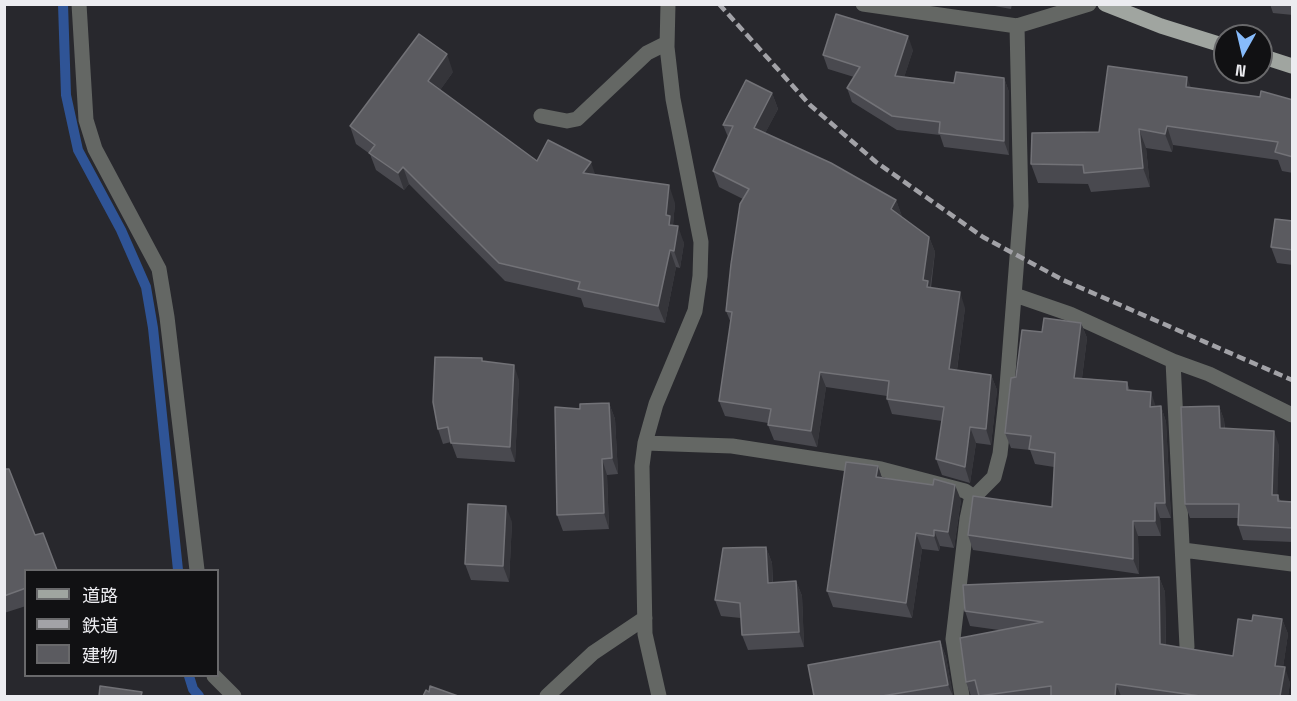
<!DOCTYPE html>
<meta charset="utf-8">
<style>
body{margin:0}
#map{position:relative;width:1297px;height:701px;overflow:hidden;background:#28282d;font-family:"Space Grotesk","Noto Sans JP",sans-serif}
canvas{display:block}
.frame{position:absolute;inset:0;border:6px solid #ececf0;pointer-events:none}
.legend{position:absolute;left:24px;top:569px;width:195px;height:108px;box-sizing:border-box;background:#111113;border:2px solid #69696b;margin:0;padding:8px 10px;list-style:none;font-size:18px;color:#ececf0}
.legend li{display:flex;align-items:center;gap:12px;height:30px}
.legend b{width:30px;border:2px solid #69696b}
.north{position:absolute;left:1213px;top:24px;width:60px;height:60px;box-sizing:border-box;background:#111113;border:2px solid #69696b;border-radius:50%;rotate:188deg;font-size:16px;font-weight:700;line-height:24px;text-align:center;color:#ececf0}
.north::after{content:'';display:block;margin:auto;width:21px;height:27px;background:#87bbfb;clip-path:polygon(50% 0,100% 100%,50% 72%,0 100%)}
</style>
<div id="map">
<canvas width="1297" height="701"></canvas>
<div class="frame"></div>
<ul class="legend">
<li><b style="height:8px;background:#a0a5a0"></b>道路</li>
<li><b style="height:8px;background:#a2a2a7"></b>鉄道</li>
<li><b style="height:16px;background:#5b5b60"></b>建物</li>
</ul>
<div class="north">N</div>
</div>
<script>
const c = document.querySelector('canvas').getContext('2d');
c.lineJoin = 'round';
const poly = rows => new Path2D(rows.map(r => 'M' + r).join(''));
function stroke(path, color, width, dash) { c.strokeStyle = color; c.lineWidth = width; c.lineCap = dash ? 'butt' : 'round'; c.setLineDash(dash || []); c.stroke(path); }
function paint(path, color) { c.fillStyle = color; c.fill(path, 'evenodd'); }
stroke(poly([
 [63,4,66,95,78,150,121,230,146,287,153,328,178,570],
 [189,676,193,689,199,696]
]), '#2f5496', 10);
stroke(poly([
 [79,4,86,120,95,149,159,269,167,317,197,570],
 [863,4,1017,26,1089,4],
 [541,116,567,121,577,119,647,53,667,43],
 [1015,295,1070,314,1173,361,1187,647],
 [1173,361,1209,374,1292,415],
 [645,443,732,446,881,469,965,491,974,497],
 [1183,550,1292,564],
 [214,676,234,696],
 [547,696,593,653,645,618],
 [659,696,645,634,642,466,645,443,656,404,695,311,700,276,701,242,673,99,667,47,668,4],
 [962,696,953,639,967,519,971,500,994,477,1000,454,1006,399,1021,206,1017,26]
]), '#646764', 15);
stroke(poly([
 [1105,4,1161,26,1225,46],
 [1261,56,1292,66]
]), '#a0a5a0', 15);
stroke(poly([
 [719,4,810,105,876,162,983,237,1063,280,1292,380]
]), '#a2a2a7', 4.5, [9, 4.5]);
paint(poly([
 [984,4,1012,4,1011,9],
 [1270,4,1293,4,1293,15,1273,13],
 [913,50,904,77,954,83,1004,78,1009,92,1009,155,944,147,940,135,897,130,852,102,847,88,854,77,828,69,823,55],
 [453,72,440,90,537,161,596,175,675,203,673,225,684,243,680,268,676,267,665,323,584,307,581,298,505,281,409,184,404,190,376,170,370,154,356,144,350,126],
 [1191,88,1260,97,1293,100,1293,173,1282,171,1278,160,1173,145,1172,152,1146,148,1150,187,1091,192,1088,184,1038,183,1031,164],
 [772,93,778,109,765,133,896,200,902,217,929,237,935,252,931,288,965,308,957,370,991,375,997,390,991,445,976,443,970,483,942,475,936,459,942,421,892,414,887,399,887,396,826,387,817,447,774,440,768,425,768,423,725,416,719,401,731,323,726,311,743,199,719,187,713,171,728,137,723,125],
 [1293,221,1293,265,1277,263,1271,247],
 [1081,323,1087,338,1082,378,1127,382,1130,391,1156,407,1161,406,1166,422,1171,518,1160,518,1161,536,1138,536,1139,574,973,550,968,535,1052,507,1054,467,1035,464,1030,450,1011,448,1005,433,1042,332],
 [483,361,519,380,515,462,457,458,451,442,443,444,438,429],
 [609,403,615,419,618,474,607,475,609,529,563,531,557,515,580,409],
 [1219,406,1224,420,1225,429,1279,445,1277,495,1281,501,1293,502,1293,542,1243,540,1238,525,1238,518,1190,518,1185,504],
 [878,466,882,478,961,500,954,548,940,546,939,551,922,549,912,618,833,607,827,591],
 [4,469,26,570,26,606,4,613],
 [512,522,509,582,471,580,465,564],
 [766,547,772,563,773,583,796,581,802,596,804,647,748,650,742,635,741,618,721,616,715,600],
 [1159,577,1165,592,1166,645,1233,656,1252,621,1282,619,1288,634,1283,667,1290,683,1288,696,979,696,979,695,971,696,966,682,999,630,970,626,965,611],
 [940,641,946,657,953,696,814,696]
]), '#49494f');
paint(poly([
 [908,36,913,50,900,90,895,76],
 [447,54,453,72,434,99,428,81],
 [1187,77,1194,96,1186,87],
 [1004,78,1009,92,1009,155,1004,141],
 [772,93,778,109,760,143,754,128],
 [1167,126,1173,145,1172,152,1165,134],
 [1139,129,1146,148,1150,187,1143,168],
 [591,162,597,180,583,173],
 [403,167,409,184,404,190,398,173],
 [669,185,675,203,673,225,676,233,669,225,666,215],
 [896,200,902,216,897,225,891,209],
 [678,226,684,243,680,268,674,251],
 [929,237,935,252,930,287,934,297,923,280],
 [670,250,676,267,665,323,658,306],
 [960,292,965,308,955,384,949,369],
 [1081,323,1087,338,1080,393,1074,378],
 [514,365,519,380,515,462,510,447],
 [820,372,826,387,817,447,811,431],
 [991,375,997,390,991,445,986,429],
 [1151,392,1156,407,1150,407],
 [609,403,615,419,618,474,612,458],
 [1161,406,1166,422,1171,518,1165,503],
 [1219,406,1224,420,1225,443,1220,428],
 [970,427,976,443,970,483,965,467],
 [1274,431,1279,445,1277,509,1272,495],
 [602,459,607,475,609,529,604,513],
 [878,466,883,481,876,477],
 [955,485,961,500,954,548,948,532],
 [1155,503,1160,518,1161,536,1155,521],
 [506,506,512,522,509,582,503,566],
 [1133,521,1138,536,1139,574,1133,559],
 [934,530,940,546,939,551,934,536],
 [916,533,922,549,912,618,906,603],
 [766,547,772,563,773,599,768,583],
 [1159,577,1165,592,1166,659,1160,644],
 [796,581,802,596,804,647,799,632],
 [1282,619,1288,634,1281,681,1275,666],
 [940,641,946,657,953,696,948,685],
 [1285,667,1290,683,1288,696,1280,696],
 [1116,684,1121,696,1115,696]
]), '#35353a');
const building = poly([
 [836,14,908,36,895,76,954,83,956,72,1004,78,1004,141,939,133,940,122,892,116,847,88,860,67,823,55,836,14],
 [419,34,447,54,428,81,537,161,548,140,591,162,583,173,669,185,666,215,670,216,669,225,678,226,674,251,670,250,658,306,578,289,580,282,499,263,403,167,398,173,369,153,375,145,350,126,419,34],
 [1108,66,1187,77,1186,87,1260,97,1261,91,1293,100,1293,157,1275,152,1278,142,1167,126,1165,134,1139,129,1143,168,1084,173,1083,165,1031,164,1032,133,1099,132,1108,66],
 [746,80,772,93,754,128,831,163,896,200,891,209,929,237,923,280,928,281,927,287,960,292,949,369,991,375,986,429,970,427,965,467,936,459,944,407,887,399,889,381,820,372,811,431,768,425,771,409,719,401,732,312,726,311,731,264,740,204,749,189,713,171,733,126,723,125,746,80],
 [1275,219,1293,221,1293,250,1271,247,1275,219],
 [1044,318,1081,323,1074,378,1127,382,1127,390,1151,392,1150,407,1161,406,1165,503,1155,503,1155,521,1133,521,1133,559,968,535,973,496,1052,507,1055,453,1029,449,1031,436,1005,433,1011,378,1016,377,1022,330,1042,332,1044,318],
 [435,357,482,358,482,361,514,365,510,447,451,443,448,427,438,429,433,402,435,357],
 [609,403,612,458,602,459,604,513,557,515,555,407,580,409,580,404,609,403],
 [1219,406,1220,428,1274,431,1272,495,1278,495,1278,501,1293,502,1293,528,1238,525,1239,504,1185,504,1181,407,1219,406],
 [846,462,878,466,876,477,933,485,934,479,955,485,948,532,934,530,934,536,916,533,906,603,827,591,846,462],
 [4,469,9,469,35,535,43,533,57,570,26,570,26,588,4,596,4,469],
 [468,504,506,506,503,566,465,564,468,504],
 [766,547,768,583,796,581,799,632,742,635,740,603,715,600,723,548,766,547],
 [1159,577,1160,644,1233,656,1238,619,1252,621,1253,615,1282,619,1275,666,1285,667,1280,696,1200,696,1116,684,1115,696,1051,696,1051,686,979,696,975,680,966,682,960,638,1043,622,965,611,963,585,1159,577],
 [940,641,948,685,882,696,814,696,808,665,940,641],
 [100,686,142,692,141,696,99,696,100,686],
 [430,686,458,696,423,696,426,690,429,692,430,686]
]);
paint(building, '#5b5b60');
stroke(building, '#727277', 1.5);
</script>
